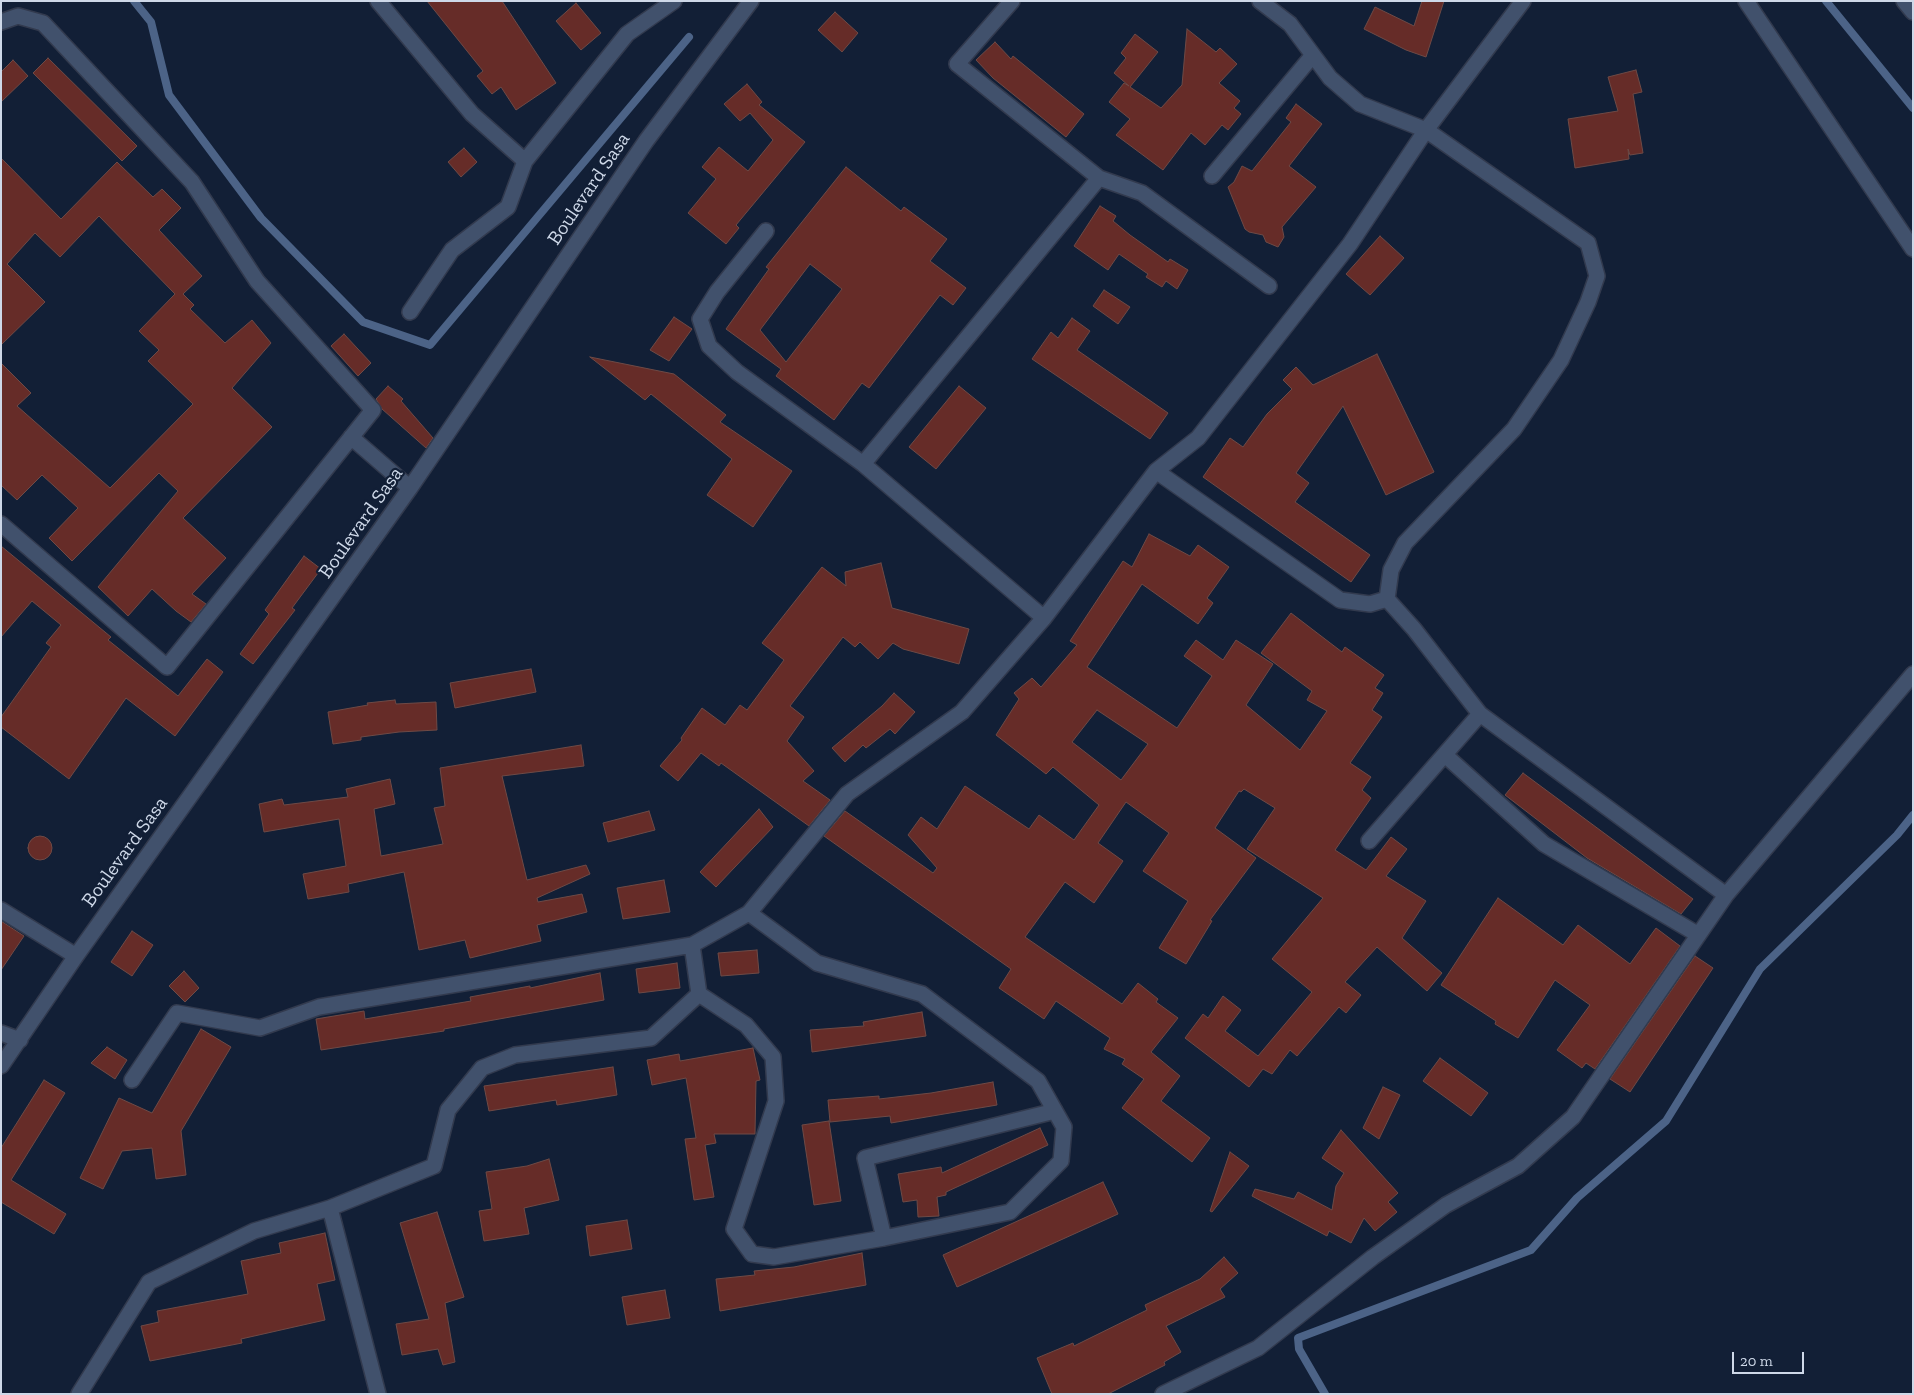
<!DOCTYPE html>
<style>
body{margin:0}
#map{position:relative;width:1914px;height:1395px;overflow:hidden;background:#121f36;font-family:"Zilla Slab",serif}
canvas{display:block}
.frame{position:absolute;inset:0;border:2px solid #ced8e8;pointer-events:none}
.scale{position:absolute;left:1732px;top:1352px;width:72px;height:22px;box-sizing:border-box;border:2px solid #ced8e8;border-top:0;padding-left:6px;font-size:15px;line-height:18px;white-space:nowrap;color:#ced8e8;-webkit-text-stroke:4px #121f36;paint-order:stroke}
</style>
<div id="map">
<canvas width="1914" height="1395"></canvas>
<div class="frame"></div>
<div class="scale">20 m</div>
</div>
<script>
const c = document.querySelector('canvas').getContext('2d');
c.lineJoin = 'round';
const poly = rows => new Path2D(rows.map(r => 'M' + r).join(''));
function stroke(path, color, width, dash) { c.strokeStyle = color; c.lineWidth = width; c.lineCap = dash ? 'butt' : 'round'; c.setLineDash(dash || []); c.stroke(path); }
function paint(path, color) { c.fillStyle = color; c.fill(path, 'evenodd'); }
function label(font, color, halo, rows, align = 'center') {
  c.font = font + ' "Zilla Slab",serif'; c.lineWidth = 4.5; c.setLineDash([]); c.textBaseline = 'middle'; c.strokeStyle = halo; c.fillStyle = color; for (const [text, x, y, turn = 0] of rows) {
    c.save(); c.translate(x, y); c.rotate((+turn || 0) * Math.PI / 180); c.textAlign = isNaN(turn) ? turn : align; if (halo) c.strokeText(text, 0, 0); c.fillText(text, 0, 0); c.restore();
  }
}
stroke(poly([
 [134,1,151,22,169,95,261,218,363,322,430,345,689,37],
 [1826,1,1913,108],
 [1325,1394,1299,1349,1298,1338,1531,1250,1577,1198,1666,1121,1760,969,1897,835,1913,815]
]), '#4c6387', 8);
const building = poly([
 [427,1,502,1,556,83,516,110,501,87,492,94,477,76,483,71,427,1],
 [1422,1,1444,1,1426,57,1406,50,1364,29,1375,7,1414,26,1422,1],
 [576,3,601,33,581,50,556,21,576,3],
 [835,12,858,33,842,52,818,30,835,12],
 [1187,29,1216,52,1220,48,1237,64,1219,83,1240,101,1234,108,1241,114,1228,130,1222,125,1205,145,1191,133,1163,170,1116,135,1130,119,1109,102,1124,83,1129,86,1114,73,1126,58,1121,53,1135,34,1158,52,1130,87,1161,108,1182,85,1187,29],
 [995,42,1011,59,1013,56,1084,114,1066,137,993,78,976,60,995,42],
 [48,58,137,146,122,161,33,73,48,58],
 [13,60,28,76,1,102,1,72,13,60],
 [1636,70,1642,92,1633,94,1643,153,1630,155,1628,149,1629,159,1575,168,1568,119,1618,111,1608,77,1636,70],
 [747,84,762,102,759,105,805,142,736,225,739,228,726,244,688,213,716,179,702,167,719,147,748,171,773,140,750,113,740,121,724,104,747,84],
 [1296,104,1322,124,1289,166,1316,187,1282,227,1284,237,1278,247,1266,242,1263,235,1249,232,1245,229,1228,187,1234,182,1242,166,1252,171,1291,122,1286,118,1296,104],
 [464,148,477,162,461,177,448,162,464,148],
 [1,158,61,219,117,162,153,197,162,189,181,208,159,230,202,276,183,294,194,305,190,309,225,343,252,320,271,343,232,388,272,427,183,518,226,558,192,594,206,604,191,622,176,611,152,589,128,616,98,587,178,491,159,473,72,561,49,538,78,508,42,475,17,500,1,485,1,363,31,393,17,406,110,488,193,404,148,361,159,350,139,331,175,294,99,216,60,257,35,233,7,264,45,302,1,345,1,158],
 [846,167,901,211,904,207,947,239,930,261,966,288,953,305,940,295,869,388,862,383,834,420,776,376,781,369,726,329,769,269,766,267,846,167],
 [810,264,842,289,786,362,760,330,810,264],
 [1100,206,1116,216,1113,221,1130,235,1168,262,1170,259,1188,270,1177,289,1166,281,1162,287,1146,277,1148,274,1119,254,1108,270,1074,246,1100,206],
 [1380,236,1404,258,1370,295,1346,274,1380,236],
 [1104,290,1130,307,1118,324,1093,306,1104,290],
 [674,317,692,329,669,361,650,350,674,317],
 [1072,318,1090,331,1077,350,1168,413,1150,439,1032,359,1051,332,1058,338,1072,318],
 [344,334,371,363,358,376,331,346,344,334],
 [1377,354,1434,472,1386,495,1343,406,1296,473,1309,483,1295,502,1370,555,1351,582,1203,477,1230,438,1243,447,1267,414,1292,389,1283,380,1296,367,1313,385,1377,354],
 [590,357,674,374,726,415,720,422,792,471,753,527,707,495,732,459,651,394,645,400,590,357],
 [388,386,403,399,401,401,433,438,426,448,382,409,376,399,388,386],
 [959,386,986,408,936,469,909,447,959,386],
 [1149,534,1190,556,1198,545,1229,567,1207,598,1213,603,1198,624,1142,584,1087,667,1177,728,1212,676,1184,656,1196,640,1223,660,1236,640,1273,664,1246,705,1300,750,1327,711,1307,700,1312,691,1261,653,1291,613,1342,652,1345,647,1384,675,1375,688,1383,693,1372,710,1382,717,1350,763,1371,777,1362,790,1371,798,1335,850,1366,870,1391,837,1407,849,1386,876,1426,901,1402,938,1442,973,1427,991,1377,947,1345,982,1361,995,1346,1013,1339,1007,1297,1056,1290,1050,1272,1074,1263,1069,1249,1087,1185,1038,1203,1014,1208,1018,1223,996,1241,1010,1225,1031,1258,1056,1312,992,1272,959,1323,898,1247,849,1275,808,1244,789,1241,792,1239,791,1215,828,1256,858,1210,920,1212,921,1186,964,1159,948,1188,901,1143,871,1169,833,1126,802,1098,843,1123,861,1094,903,1065,882,1025,937,1122,1004,1138,983,1158,999,1156,1002,1178,1018,1151,1052,1180,1076,1161,1101,1210,1138,1192,1162,1122,1108,1144,1079,1122,1064,1125,1059,1104,1049,1110,1038,1056,1001,1044,1019,999,988,1011,969,824,836,845,811,933,873,937,868,908,835,921,817,937,829,965,786,1029,829,1039,815,1074,840,1099,805,1053,767,1046,774,996,735,1019,699,1014,693,1032,678,1041,687,1077,645,1070,641,1123,561,1132,567,1149,534],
 [1097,710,1148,744,1121,780,1072,742,1097,710],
 [1,546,111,637,108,640,178,696,207,659,223,672,175,736,126,698,69,779,1,727,1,717,51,647,46,643,61,625,32,601,1,637,1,546],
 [304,556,321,569,292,608,295,610,253,664,240,654,269,614,265,610,304,556],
 [881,563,892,608,969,629,959,664,903,649,893,643,878,659,860,642,855,647,843,637,790,706,804,717,787,741,814,771,803,781,830,800,809,826,721,763,719,766,701,753,678,781,660,766,682,740,681,738,702,708,725,725,740,705,747,710,784,660,762,643,822,567,846,586,845,572,881,563],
 [531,669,536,692,455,708,450,683,531,669],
 [894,693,915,712,895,734,890,729,866,748,863,745,845,762,832,748,882,706,894,693],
 [395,700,396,704,436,702,437,730,399,732,361,737,361,740,333,744,328,712,368,705,367,703,395,700],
 [581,745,584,766,502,776,527,880,586,865,590,874,537,898,538,902,582,894,587,912,537,925,541,941,470,958,465,940,419,950,404,872,348,884,349,892,308,899,303,874,346,866,339,819,264,832,259,804,282,799,284,805,348,797,346,789,390,779,395,804,374,809,381,856,443,844,434,808,445,806,440,768,581,745],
 [1523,773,1693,899,1681,914,1587,858,1505,795,1523,773],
 [759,809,773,827,716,887,700,872,759,809],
 [649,811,655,830,608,842,603,823,649,811],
 '28 848a12 12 0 1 1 24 0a12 12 0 1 1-24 0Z',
 [664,880,670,912,623,919,617,888,664,880],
 [1498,898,1563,945,1578,925,1630,964,1656,928,1680,946,1595,1069,1586,1063,1582,1068,1557,1050,1590,1005,1555,980,1518,1038,1495,1024,1496,1021,1441,985,1498,898],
 [1,921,24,936,1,970,1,921],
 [132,931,153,945,132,976,111,962,132,931],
 [757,950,759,973,721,976,718,953,757,950],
 [1695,956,1713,968,1630,1092,1610,1079,1695,956],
 [677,963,680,988,639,993,636,969,677,963],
 [184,971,199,988,185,1002,169,986,184,971],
 [600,973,604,1000,444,1029,444,1031,321,1050,316,1019,364,1011,365,1019,471,1001,470,997,530,986,530,988,600,973],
 [922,1012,926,1036,812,1052,810,1030,864,1026,863,1022,922,1012],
 [201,1029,231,1047,181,1131,186,1175,156,1179,152,1148,122,1151,103,1189,80,1178,119,1098,152,1113,201,1029],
 [107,1047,127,1060,115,1079,91,1063,107,1047],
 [753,1048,760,1080,756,1081,755,1134,714,1134,716,1143,705,1145,714,1197,694,1200,685,1139,696,1138,686,1078,652,1085,647,1060,679,1054,680,1061,753,1048],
 [1440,1058,1488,1093,1471,1116,1423,1081,1440,1058],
 [613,1067,617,1095,557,1105,556,1100,489,1111,484,1086,613,1067],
 [44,1080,65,1093,11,1180,66,1214,54,1234,1,1202,1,1148,44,1080],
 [993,1082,997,1105,891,1123,890,1116,830,1122,828,1100,879,1096,879,1099,931,1093,993,1082],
 [1383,1087,1400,1095,1379,1139,1363,1128,1383,1087],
 [829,1121,841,1201,814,1205,802,1125,829,1121],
 [1040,1128,1048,1145,946,1192,946,1195,937,1197,939,1216,918,1217,917,1200,903,1202,898,1174,941,1167,942,1173,1040,1128],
 [1341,1130,1398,1193,1388,1202,1397,1212,1375,1231,1364,1218,1351,1243,1329,1231,1327,1236,1252,1196,1255,1189,1294,1199,1298,1192,1332,1210,1336,1186,1344,1173,1322,1158,1341,1130],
 [1230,1152,1249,1166,1212,1212,1210,1211,1230,1152],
 [549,1159,559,1200,524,1208,529,1234,484,1241,479,1211,492,1209,486,1172,527,1166,549,1159],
 [1103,1182,1118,1214,957,1287,943,1255,1103,1182],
 [437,1212,464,1297,445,1303,455,1362,443,1365,438,1349,402,1355,396,1324,429,1319,400,1223,437,1212],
 [627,1220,632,1249,590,1256,586,1226,627,1220],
 [325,1233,335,1280,317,1284,325,1320,241,1339,242,1343,150,1361,141,1326,159,1322,157,1311,248,1294,241,1261,281,1253,279,1243,325,1233],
 [862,1253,866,1285,720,1311,716,1279,755,1275,754,1271,794,1267,862,1253],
 [1224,1257,1238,1273,1220,1289,1225,1297,1166,1326,1181,1352,1164,1362,1165,1365,1108,1394,1052,1394,1037,1358,1073,1343,1074,1346,1147,1310,1145,1305,1200,1279,1224,1257],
 [665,1290,670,1318,627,1325,622,1297,665,1290]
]);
paint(building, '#662c28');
stroke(building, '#6e4a46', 1);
const minor = poly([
 [378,1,472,114,525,161],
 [1012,1,957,64,1099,178],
 [1746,1,1913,249],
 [1904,1,1913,12],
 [1,22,18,16,43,23,192,182,257,281,373,410,167,667,1,524],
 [1212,176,1313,55],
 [766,231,717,292,700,319,709,346,737,372,863,464,1044,618],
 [410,312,452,250,508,207,525,161,627,34,674,1],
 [351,437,410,488],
 [863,464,1099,178,1142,193,1269,286],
 [1156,471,1340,600,1370,604,1387,599,1391,570,1405,543,1514,429,1561,360,1588,302,1597,276,1588,243,1426,130,1360,104,1330,78,1290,24,1260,1],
 [1387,599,1414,629,1480,714,1726,895],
 [1445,755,1544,844,1697,934],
 [1369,841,1480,714],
 [1,910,76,956],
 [699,994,746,1025,773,1057,776,1101,734,1229,752,1254,774,1257,884,1238,1010,1212,1061,1161,1064,1127,1038,1081,922,994,817,963,749,913],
 [1,1033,20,1040],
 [1,1066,76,956,410,488,646,141,751,1],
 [132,1080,177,1013,260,1028,319,1007,692,945,749,913,847,794,962,712,1044,618,1156,471,1198,438,1350,244,1426,130,1523,1],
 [330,1208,378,1394],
 [884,1238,865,1158,1055,1111],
 [79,1394,149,1282,254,1231,330,1208,434,1166,448,1110,482,1068,515,1055,651,1038,699,994,692,945],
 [1163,1394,1258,1348,1373,1257,1446,1205,1518,1166,1573,1117,1726,895,1913,674]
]);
stroke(minor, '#323a4e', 18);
stroke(minor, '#41516c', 15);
label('20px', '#ced8e8', '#121f36', [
 ["Boulevard Sasa",589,189,-56],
 ["Boulevard Sasa",361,523,-55],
 ["Boulevard Sasa",125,852,-54]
]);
</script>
